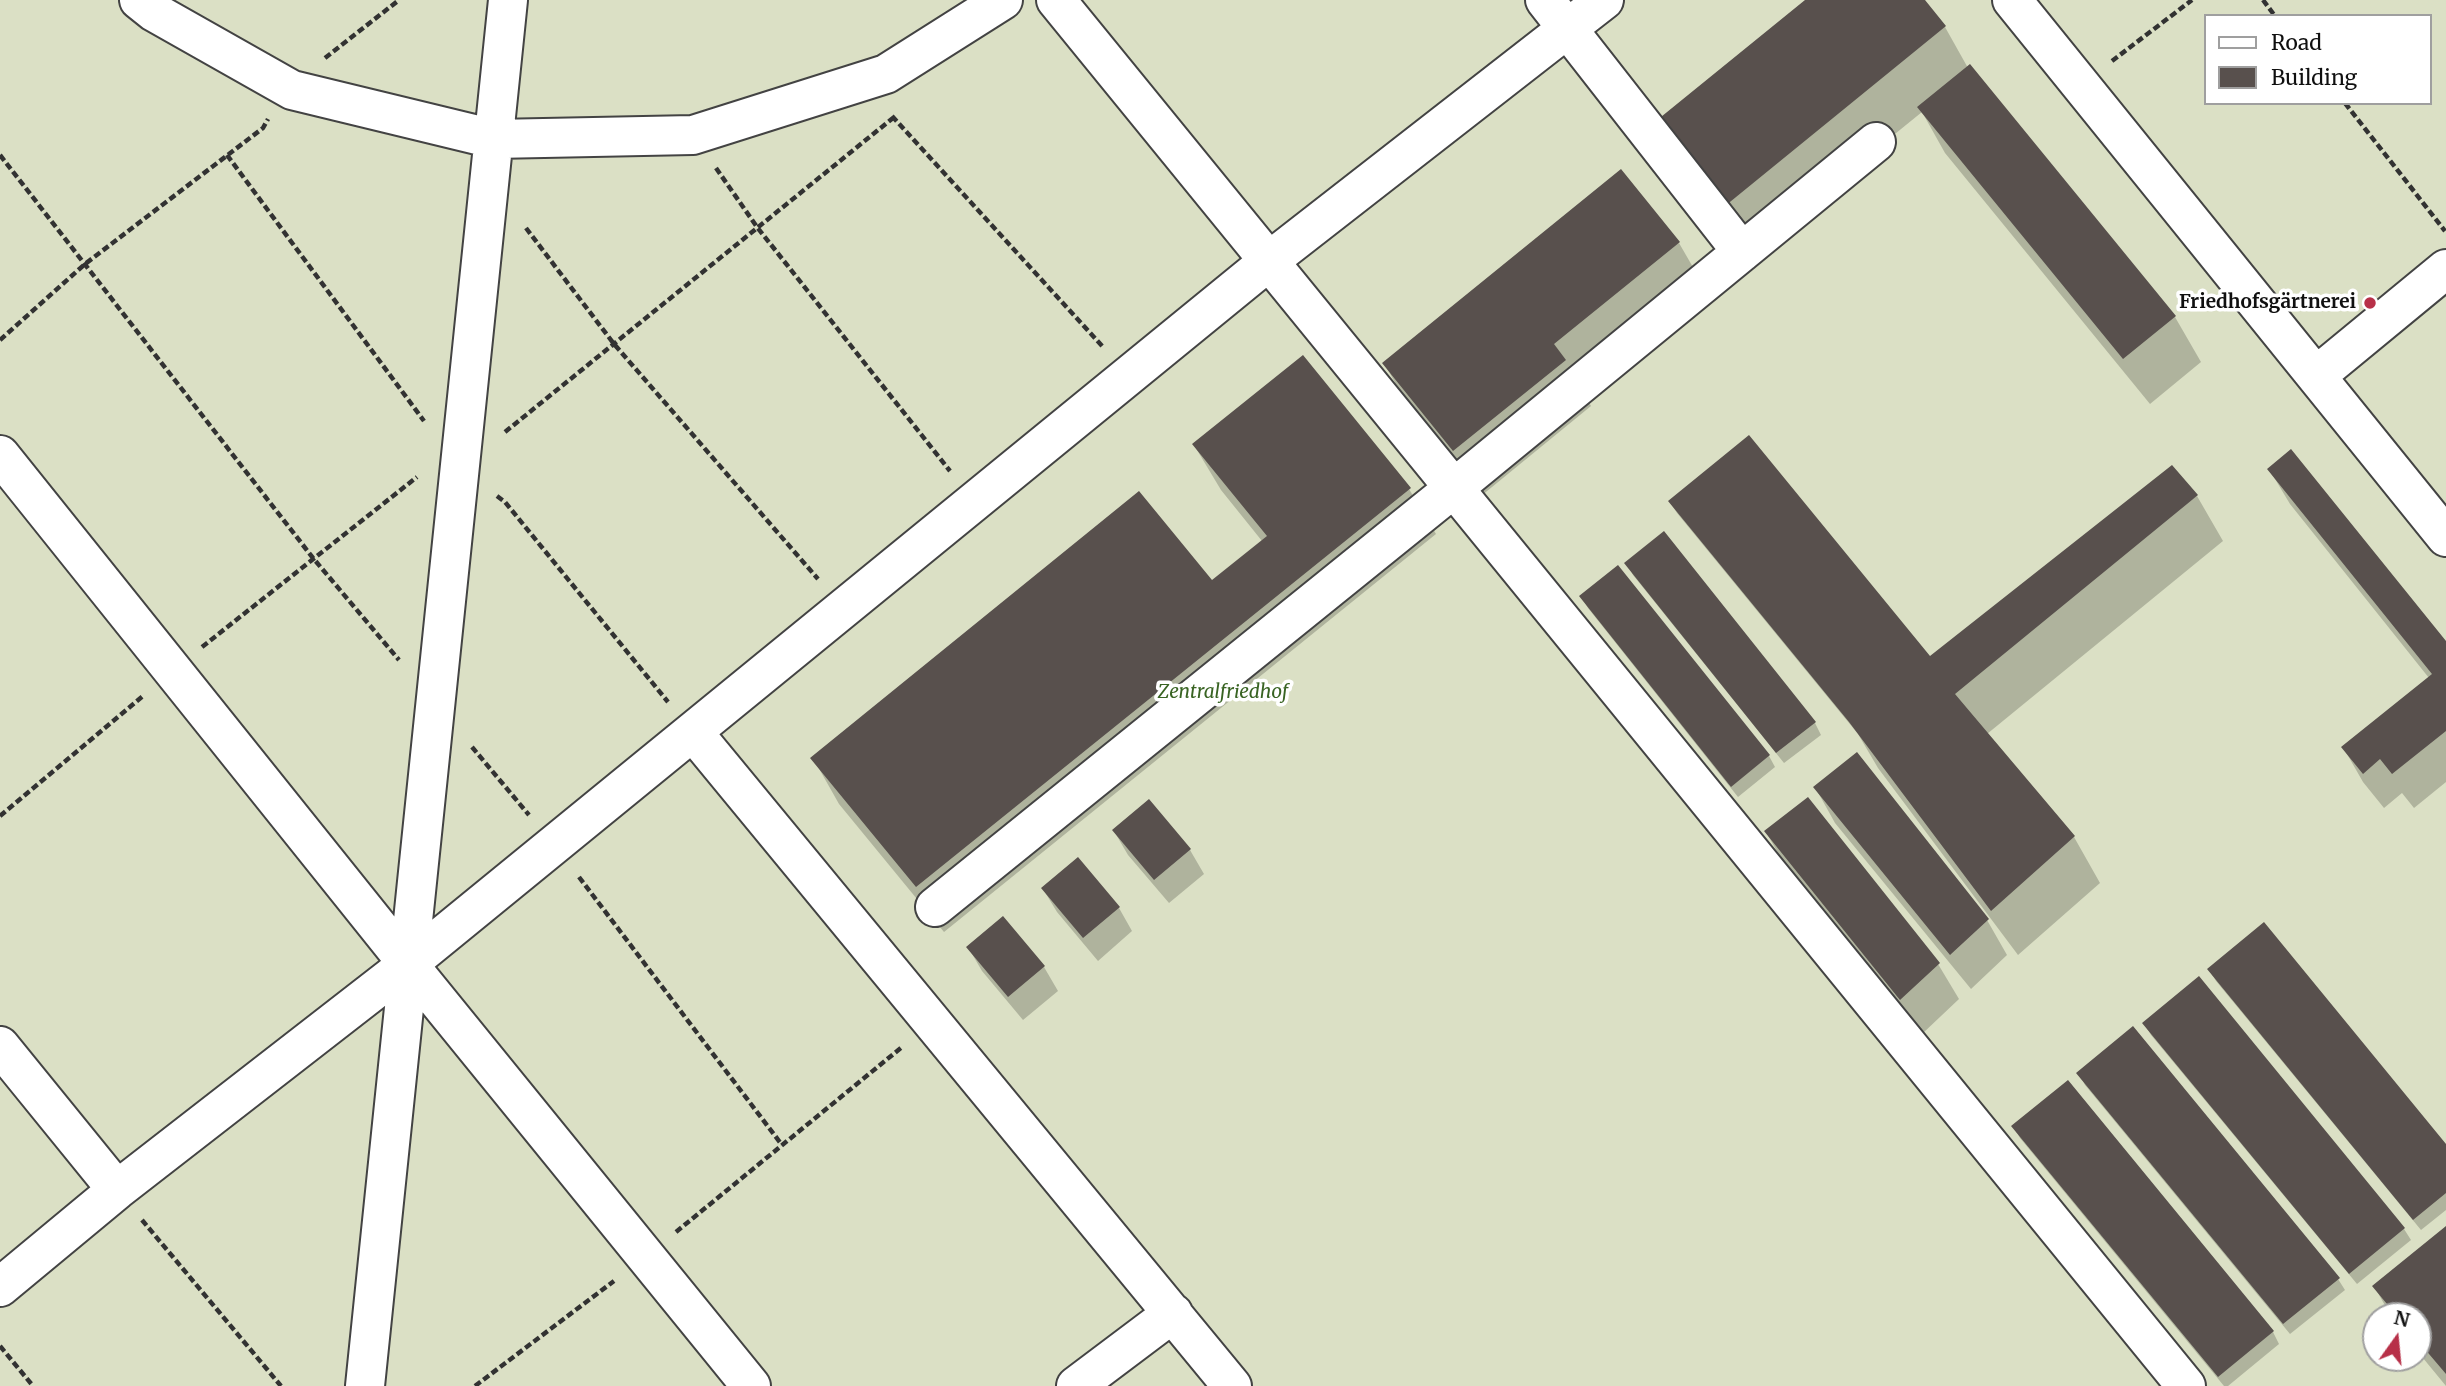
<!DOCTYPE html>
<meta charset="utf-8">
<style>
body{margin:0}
#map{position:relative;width:2446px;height:1386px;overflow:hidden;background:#fefbf3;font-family:Merriweather,serif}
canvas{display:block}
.legend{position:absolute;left:2204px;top:14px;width:228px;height:91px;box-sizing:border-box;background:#fff;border:2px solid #9f9f9f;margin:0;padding:9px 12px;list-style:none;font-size:21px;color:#101010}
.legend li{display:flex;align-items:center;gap:14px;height:35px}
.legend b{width:35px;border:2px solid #9f9f9f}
.north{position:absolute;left:2362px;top:1302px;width:70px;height:70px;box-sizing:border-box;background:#fff;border:2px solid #9f9f9f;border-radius:50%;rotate:15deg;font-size:19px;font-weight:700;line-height:28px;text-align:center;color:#101010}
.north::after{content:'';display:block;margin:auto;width:24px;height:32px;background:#b73048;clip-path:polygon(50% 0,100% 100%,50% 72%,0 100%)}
</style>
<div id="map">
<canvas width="2446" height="1386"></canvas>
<ul class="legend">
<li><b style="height:9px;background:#fff"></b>Road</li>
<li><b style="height:19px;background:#58504d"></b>Building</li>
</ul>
<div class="north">N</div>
</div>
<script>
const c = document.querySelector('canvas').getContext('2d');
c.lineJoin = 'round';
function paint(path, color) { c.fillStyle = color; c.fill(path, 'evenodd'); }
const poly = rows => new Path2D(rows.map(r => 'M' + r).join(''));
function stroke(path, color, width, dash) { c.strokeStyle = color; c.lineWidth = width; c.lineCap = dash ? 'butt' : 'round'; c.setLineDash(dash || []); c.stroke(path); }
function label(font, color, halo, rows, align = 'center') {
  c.font = font + ' Merriweather,serif'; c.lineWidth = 7; c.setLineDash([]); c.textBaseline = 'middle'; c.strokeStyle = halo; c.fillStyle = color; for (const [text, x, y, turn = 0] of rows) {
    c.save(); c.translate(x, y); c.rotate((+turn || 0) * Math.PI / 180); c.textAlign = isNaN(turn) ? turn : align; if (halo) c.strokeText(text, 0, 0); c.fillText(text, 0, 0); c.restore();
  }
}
paint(poly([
 [0,0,2446,0,2446,1386,0,1386],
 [2206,16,2430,16,2430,103,2206,103],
 [2376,1316,2418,1316,2418,1358,2376,1358]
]), '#dbe0c5');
paint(poly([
 [1808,0,1923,0,1945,27,1968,68,2175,317,2201,362,2150,404,1945,153,1922,112,1752,250,1684,167],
 [1679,243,1705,288,1581,389,1591,406,1481,496,1410,409,1384,363],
 [1194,445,1409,489,1436,534,944,932,839,804,813,758,1212,582,1262,541,1221,490],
 [2269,469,2446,644,2446,782,2414,808,2402,793,2384,808,2363,782,2343,747,2429,678,2290,504],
 [2197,496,2223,541,1987,734,2074,837,2100,883,2018,955,1878,768,1858,734,1677,513,1670,502,1929,657],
 [1664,534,1815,723,1821,735,1784,763,1633,575,1627,563],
 [1581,596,1769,756,1775,767,1738,797,1588,608],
 [1815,787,1987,920,2007,955,1971,989,1835,823],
 [1114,831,1190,850,1204,874,1169,903,1128,855],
 [1766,832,1938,964,1959,999,1922,1034,1786,867],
 [1043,889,1119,908,1132,931,1098,961,1057,912],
 [1003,919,1044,967,1058,991,1023,1020,982,971,968,947],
 [2209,969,2446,1147,2446,1210,2421,1230,2216,981],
 [2144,1023,2404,1229,2411,1240,2357,1284,2151,1035],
 [2079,1073,2338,1279,2345,1290,2290,1334,2085,1085],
 [2067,1082,2273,1332,2279,1344,2228,1386,2224,1386,2020,1138,2013,1126],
 [2446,1228,2446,1386,2418,1352,2418,1316,2391,1316,2374,1286]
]), '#0003');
paint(poly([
 [1805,0,1925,0,1946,26,1725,206,1656,121],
 [1970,64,2176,316,2123,359,1917,107],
 [1621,169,1680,242,1554,344,1566,360,1453,451,1382,363],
 [1303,355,1411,488,916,887,810,758,1139,491,1212,580,1267,536,1192,444],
 [1749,435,1930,656,2172,465,2198,495,1955,694,2075,836,1991,911,1849,722,1668,501],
 [2291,449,2446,641,2446,731,2392,774,2380,759,2363,774,2341,747,2432,674,2267,469],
 [1664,531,1816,722,1776,753,1624,563],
 [1618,565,1770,755,1731,787,1579,596],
 [1857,752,1989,919,1950,955,1813,787],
 [1808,797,1940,963,1900,1000,1764,831],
 [1149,799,1191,849,1154,880,1112,830],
 [1078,857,1120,907,1083,938,1041,888],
 [1003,916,1045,966,1008,997,966,947],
 [2264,922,2446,1144,2446,1193,2413,1220,2207,969],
 [2199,976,2405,1228,2349,1274,2142,1023],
 [2133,1026,2340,1278,2283,1324,2076,1073],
 [2068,1080,2274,1331,2218,1377,2011,1126],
 [2446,1226,2446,1374,2418,1341,2418,1316,2397,1316,2372,1286]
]), '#58504d');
const minor = poly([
 [139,0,154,12,292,90,494,139,693,135,886,74,1003,0],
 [1056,0,2186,1386],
 [1545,0,1742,252],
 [2012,0,2446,537],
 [2316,376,2446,269],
 [0,455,408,964,751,1386],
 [693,732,1232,1386],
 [935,907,1454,488,1876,142],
 [0,1046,117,1190],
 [0,1287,117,1190,408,964,1269,261,1604,0],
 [365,1386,508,0],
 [1076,1386,1173,1313]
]);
stroke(minor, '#434343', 42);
stroke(poly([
 [2263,0,2275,16],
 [325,58,399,0],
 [2112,61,2192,0],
 [2345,103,2445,231],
 [892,116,1103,347],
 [0,155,313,558,399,660],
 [227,155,424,421],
 [716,168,757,227,950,471],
 [526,228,614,344,818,579],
 [0,340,85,264,263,128,268,119],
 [505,432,893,118],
 [497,496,505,502,668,702],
 [202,647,417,477],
 [472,747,529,815],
 [0,816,144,695],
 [579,877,782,1145],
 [142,1220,281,1386],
 [676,1232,902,1047],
 [0,1346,33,1386],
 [475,1386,614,1281]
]), '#323232', 4.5, [7, 3.5]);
stroke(minor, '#fff', 38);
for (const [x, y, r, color] of [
 [2370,303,7,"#b73048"]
]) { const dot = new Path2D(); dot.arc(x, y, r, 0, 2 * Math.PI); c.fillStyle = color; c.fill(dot); stroke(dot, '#fff', 2.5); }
label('bold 19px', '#101010', '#fff', [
 ["Friedhofsgärtnerei",2356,303]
], 'right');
label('italic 19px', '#396423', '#fff', [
 ["Zentralfriedhof",1223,693]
]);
</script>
